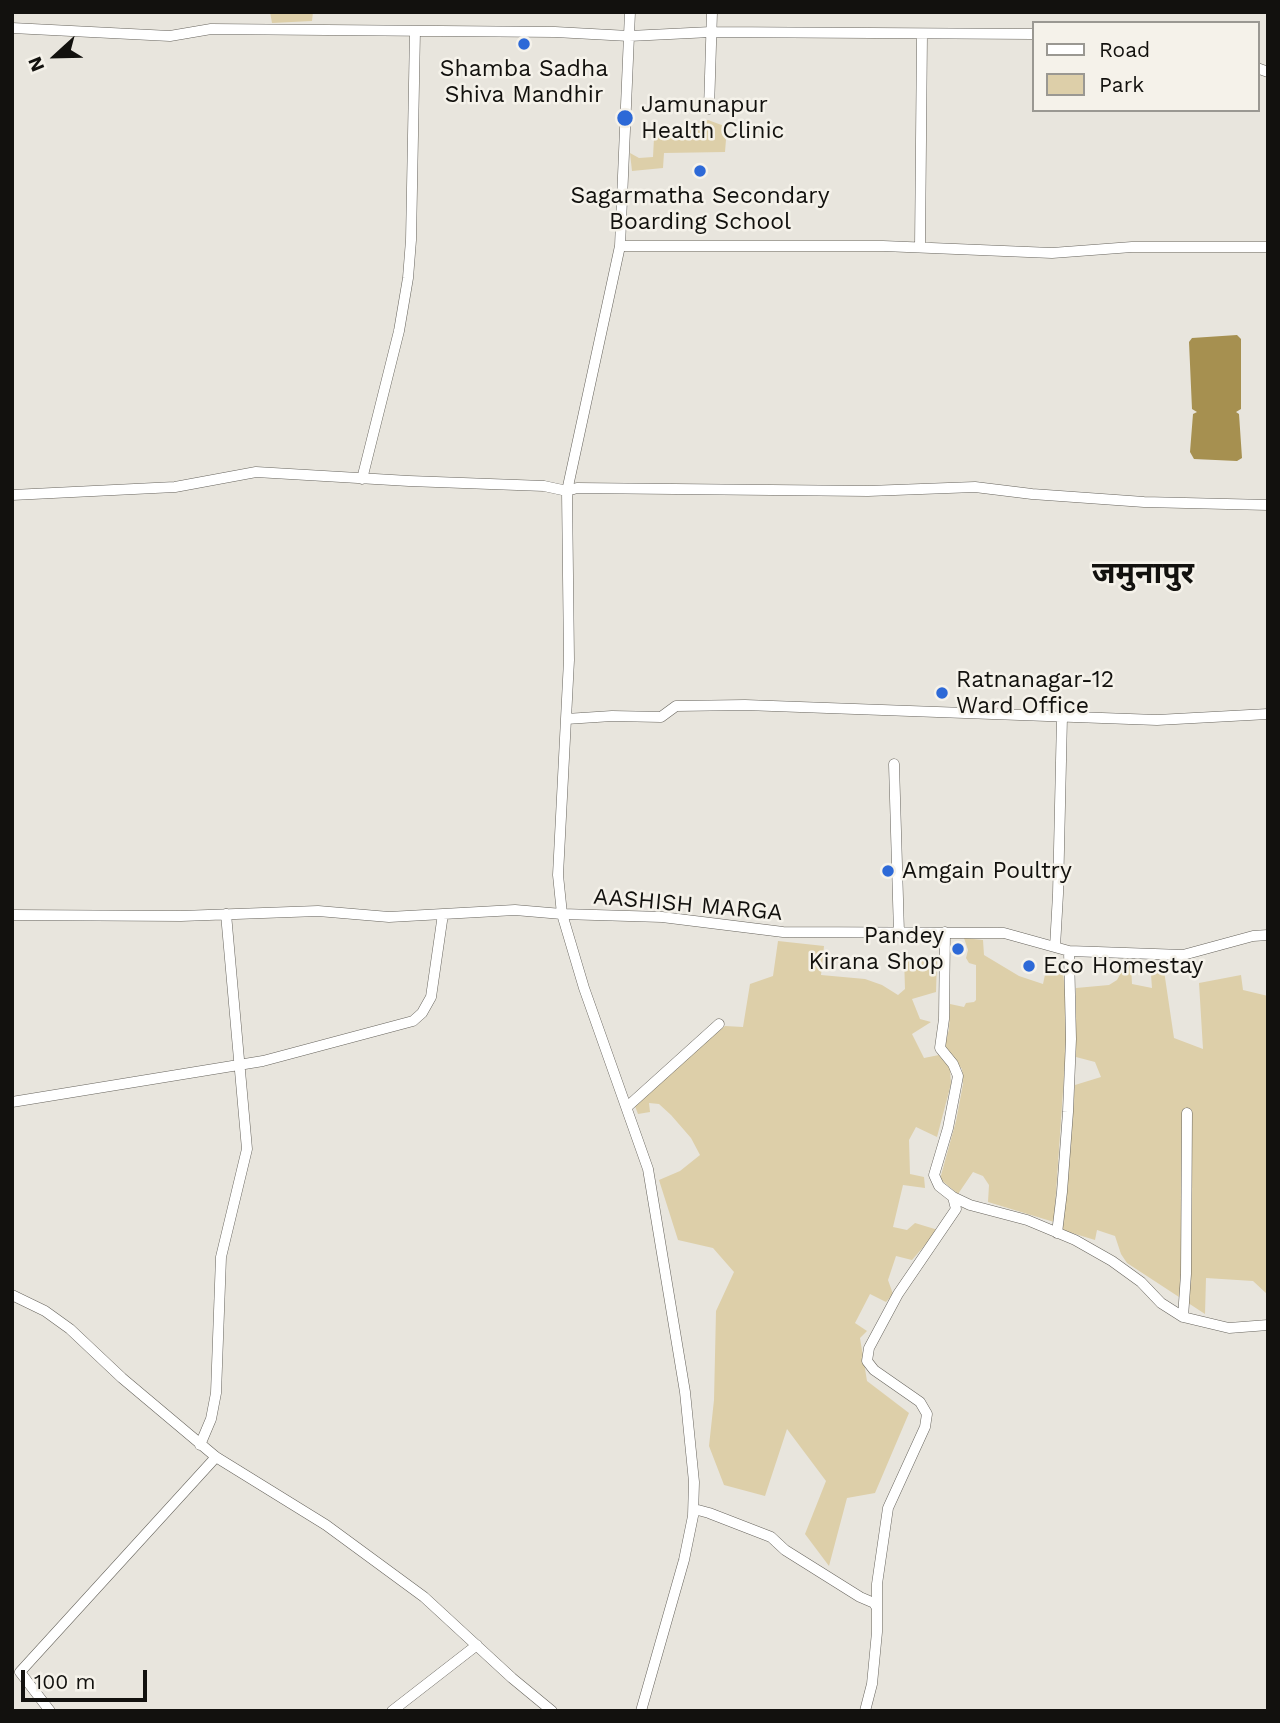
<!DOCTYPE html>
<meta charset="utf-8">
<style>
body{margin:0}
#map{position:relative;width:1280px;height:1723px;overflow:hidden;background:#e8e5dd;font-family:"Work Sans",sans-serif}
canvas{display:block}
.frame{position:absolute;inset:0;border:14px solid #12110e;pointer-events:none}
.legend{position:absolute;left:1032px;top:21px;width:228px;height:91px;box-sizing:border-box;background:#f5f2ea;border:2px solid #9a9892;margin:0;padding:9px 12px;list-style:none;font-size:21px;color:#12110e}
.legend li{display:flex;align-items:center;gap:14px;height:35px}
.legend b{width:35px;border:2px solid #9a9892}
.north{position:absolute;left:21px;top:21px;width:70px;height:70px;-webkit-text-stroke:5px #f5f2ea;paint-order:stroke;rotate:248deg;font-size:19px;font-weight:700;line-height:28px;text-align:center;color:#12110e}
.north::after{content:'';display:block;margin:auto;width:24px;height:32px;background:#12110e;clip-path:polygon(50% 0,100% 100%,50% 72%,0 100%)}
.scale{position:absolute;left:21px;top:1670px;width:126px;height:32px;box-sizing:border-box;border:4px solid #12110e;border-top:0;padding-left:9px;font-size:21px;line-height:24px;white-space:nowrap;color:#12110e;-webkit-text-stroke:5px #f5f2ea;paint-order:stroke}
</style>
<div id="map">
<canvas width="1280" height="1723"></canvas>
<div class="frame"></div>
<ul class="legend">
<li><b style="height:9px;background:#fff"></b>Road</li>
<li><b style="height:19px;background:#ddcfa9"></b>Park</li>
</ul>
<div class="north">N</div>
<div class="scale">100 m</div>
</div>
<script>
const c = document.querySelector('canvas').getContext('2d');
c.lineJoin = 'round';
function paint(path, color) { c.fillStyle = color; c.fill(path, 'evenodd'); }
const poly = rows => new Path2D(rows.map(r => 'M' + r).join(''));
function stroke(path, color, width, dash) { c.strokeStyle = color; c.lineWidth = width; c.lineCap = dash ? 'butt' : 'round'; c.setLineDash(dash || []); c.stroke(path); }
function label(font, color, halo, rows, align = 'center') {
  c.font = font + ' "Work Sans","Noto Sans Devanagari",sans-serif'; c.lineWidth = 5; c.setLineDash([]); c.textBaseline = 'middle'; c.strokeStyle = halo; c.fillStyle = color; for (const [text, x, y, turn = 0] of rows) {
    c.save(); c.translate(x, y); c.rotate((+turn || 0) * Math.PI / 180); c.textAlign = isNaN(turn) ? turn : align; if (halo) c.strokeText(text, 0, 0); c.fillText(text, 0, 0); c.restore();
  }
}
paint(poly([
 [270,12,313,12,312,21,272,23],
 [708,120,727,127,725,152,664,153,663,168,632,171,630,153,639,158,653,157,654,138,662,134,684,133],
 [964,938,983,940,984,955,1019,976,1043,984,1046,970,1063,972,1068,1018,1054,1222,988,1202,989,1185,983,1176,973,1172,958,1194,940,1179,956,1121,963,1084,962,1069,944,1049,949,1029,950,1004,964,1007,966,1003,974,1002,976,1000,976,965,969,963,966,958,968,950],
 [778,941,824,946,821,975,865,979,882,985,898,995,905,989,904,957,937,960,936,992,912,999,920,1019,931,1022,912,1034,924,1058,939,1055,950,1068,951,1084,937,1137,916,1127,909,1140,910,1174,924,1177,925,1188,903,1185,893,1227,907,1230,915,1223,938,1230,912,1260,896,1256,888,1280,893,1294,886,1302,870,1294,855,1323,867,1331,860,1338,867,1381,909,1413,875,1493,847,1498,829,1566,805,1534,826,1481,787,1429,765,1496,724,1485,709,1446,714,1400,716,1311,734,1272,713,1248,678,1240,659,1180,680,1171,700,1155,691,1138,671,1115,659,1104,649,1103,650,1112,638,1114,633,1101,725,1026,743,1027,750,984,773,976],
 [1150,961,1163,964,1174,1038,1203,1049,1199,983,1241,975,1243,990,1268,996,1268,1291,1267,1294,1253,1281,1206,1278,1205,1314,1127,1263,1121,1254,1115,1236,1097,1230,1095,1240,1062,1230,1075,1085,1101,1077,1095,1062,1076,1057,1076,988,1109,985,1117,980,1127,962,1131,966,1132,984,1152,988]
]), '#ddcfa9');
paint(poly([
 [1237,335,1241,339,1241,409,1236,412,1239,414,1242,458,1237,461,1194,459,1190,452,1193,414,1197,412,1192,409,1189,342,1192,338]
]), '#a69050');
const minor = poly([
 [630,12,620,246,567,491,569,660,558,875,562,914,584,988,648,1169,685,1392,694,1482,693,1516,684,1560,641,1711],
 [12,28,170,36,211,29,555,32,629,36,711,32,1033,34],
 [1257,68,1268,72],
 [709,109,712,12],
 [620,246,883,246,1052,253,1132,247,1268,247],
 [920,247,922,34],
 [362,479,399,331,408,278,411,240,415,31],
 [12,495,175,487,256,472,409,481,544,486,567,491,577,488,868,491,975,487,1032,494,1144,502,1268,505],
 [566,719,612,716,661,717,676,706,745,705,1157,720,1268,714],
 [894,764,899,933],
 [12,915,181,916,318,911,389,917,515,910,562,914,662,917,783,932,1004,933,1069,951,1183,955,1253,936,1268,935],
 [1055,947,1058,894,1062,717],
 [12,1102,263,1061,413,1021,422,1013,431,997,443,914],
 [627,1107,719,1024],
 [953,1197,970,1205,1027,1220,1075,1240,1112,1261,1141,1282,1161,1303,1183,1317,1229,1328,1268,1325],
 [1057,1233,1062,1192,1068,1112,1071,1039,1069,951],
 [12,1295,45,1311,70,1329,122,1378,216,1457,326,1525,424,1597,512,1678,552,1711],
 [1183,1317,1186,1274,1187,1113],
 [200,1445,211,1419,216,1393,221,1257,247,1149,226,914],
 [693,1513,698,1510,709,1513,771,1537,785,1550,860,1597,874,1603,877,1608],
 [50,1711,20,1672,216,1457],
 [392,1711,477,1645],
 [865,1711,872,1684,877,1632,877,1584,888,1508,925,1427,927,1414,920,1402,874,1370,867,1361,869,1348,898,1294,956,1209,953,1197,939,1186,934,1175,948,1128,958,1076,953,1064,940,1048,944,1019,945,932]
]);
stroke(minor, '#67645d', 11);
stroke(minor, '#fff', 10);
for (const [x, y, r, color] of [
 [524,44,7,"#2d69d7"],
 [625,118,9,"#2d69d7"],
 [700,171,7,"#2d69d7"],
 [942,693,7,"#2d69d7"],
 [888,871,7,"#2d69d7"],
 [958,949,7,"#2d69d7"],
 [1029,966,7,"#2d69d7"]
]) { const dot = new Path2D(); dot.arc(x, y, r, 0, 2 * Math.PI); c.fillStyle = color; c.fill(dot); stroke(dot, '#f5f2ea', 2.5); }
label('23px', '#12110e', '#f5f2ea', [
 ["Shamba Sadha",524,69,"center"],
 ["Shiva Mandhir",524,95,"center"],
 ["Jamunapur",641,105],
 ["Health Clinic",641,131],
 ["Sagarmatha Secondary",700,196,"center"],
 ["Boarding School",700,222,"center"],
 ["Ratnanagar-12",956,680],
 ["Ward Office",956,706],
 ["Amgain Poultry",902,871],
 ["Pandey",944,936,"right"],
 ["Kirana Shop",944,962,"right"],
 ["Eco Homestay",1043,966]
], 'left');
label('23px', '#12110e', '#f5f2ea', [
 ["AASHISH MARGA",688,905,5]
]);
label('bold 30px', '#12110e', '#f5f2ea', [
 ["जमुनापुर",1143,574]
]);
</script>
